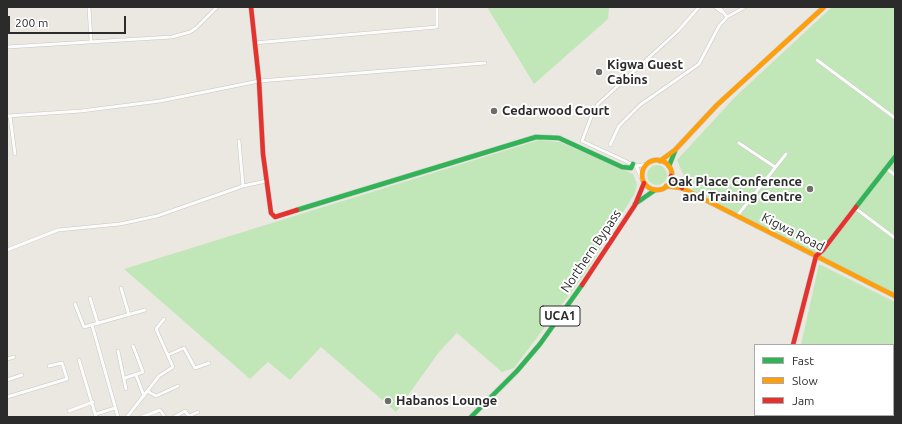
<!DOCTYPE html>
<style>
body{margin:0}
#map{position:relative;width:902px;height:424px;overflow:hidden;background:#eae8e1;font-family:Ubuntu,sans-serif}
canvas{display:block}
.frame{position:absolute;inset:0;border:8px solid #2b2b2b;pointer-events:none}
.legend{position:absolute;left:754px;top:344px;width:140px;height:72px;box-sizing:border-box;background:#fff;border:1px solid #aaa;margin:0;padding:5px 7px;list-style:none;font-size:12px;color:#2b2b2b}
.legend li{display:flex;align-items:center;gap:8px;height:20px}
.legend b{width:20px;border:1px solid #aaa}
.scale{position:absolute;left:8px;top:16px;width:118px;height:18px;box-sizing:border-box;border:2px solid #2b2b2b;border-top:0;padding-left:5px;font-size:12px;line-height:14px;white-space:nowrap;color:#2b2b2b;-webkit-text-stroke:3px #fff;paint-order:stroke}
</style>
<div id="map">
<canvas width="902" height="424"></canvas>
<div class="frame"></div>
<ul class="legend">
<li><b style="height:5px;background:#30b455"></b>Fast</li>
<li><b style="height:5px;background:#ff9f0a"></b>Slow</li>
<li><b style="height:5px;background:#e5322d"></b>Jam</li>
</ul>
<div class="scale">200 m</div>
</div>
<script>
const c = document.querySelector('canvas').getContext('2d');
c.lineJoin = 'round';
function paint(path, color) { c.fillStyle = color; c.fill(path, 'evenodd'); }
const poly = rows => new Path2D(rows.map(r => 'M' + r).join(''));
function stroke(path, color, width, dash) { c.strokeStyle = color; c.lineWidth = width; c.lineCap = dash ? 'butt' : 'round'; c.setLineDash(dash || []); c.stroke(path); }
function label(font, color, halo, rows, align = 'center') {
  c.font = font + ' Ubuntu,sans-serif'; c.lineWidth = 4; c.setLineDash([]); c.textBaseline = 'middle'; c.strokeStyle = halo; c.fillStyle = color; for (const [text, x, y, turn = 0] of rows) {
    c.save(); c.translate(x, y); c.rotate((+turn || 0) * Math.PI / 180); c.textAlign = isNaN(turn) ? turn : align; if (halo) c.strokeText(text, 0, 0); c.fillText(text, 0, 0); c.restore();
  }
}
paint(poly([
 [487,7,609,7,608,19,534,84],
 [832,7,895,7,895,296,689,188,677,160,735,97],
 [539,140,560,142,633,174,637,184,635,193,584,275,514,368,502,372,457,333,439,352,396,412,321,347,290,380,268,362,250,379,124,269],
 '647 175a10 10 0 1 1 20 0a10 10 0 1 1-20 0Z',
 [819,264,895,302,895,417,785,417,786,415,893,415,893,345,801,345]
]), '#c1e7b8');
const street = poly([
 [89,7,91,41],
 [715,7,722,12],
 [719,7,727,17],
 [254,43,437,27,437,7],
 [7,47,172,37,190,32,196,28,217,7],
 [817,60,895,118],
 [7,116,81,111,160,101,259,81,485,63],
 [10,116,15,154],
 [239,141,243,186],
 [739,143,775,167],
 [610,145,619,126,640,105,699,64,719,26,727,17,745,7],
 [636,166,582,141,593,112,598,104,678,31,699,7],
 [636,166,643,181],
 [636,166,648,164],
 [886,168,895,175],
 [855,208,895,238],
 [737,216,786,154],
 [7,250,58,230,120,224,157,216,243,186,266,181],
 [121,288,129,315],
 [90,298,98,324],
 [75,304,84,327,145,310],
 [92,325,118,417],
 [118,351,126,389],
 [168,355,184,348,195,368,209,363],
 [7,359,14,357],
 [79,360,96,417],
 [136,375,144,396],
 [125,378,143,372,133,346],
 [7,380,22,375],
 [147,391,156,396,178,386],
 [7,397,67,379,62,363,49,366],
 [69,411,93,402],
 [96,414,115,408],
 [127,417,159,376,173,367,156,329,164,319],
 [142,417,160,410,165,417],
 [174,417,185,411,189,416,198,412]
]);
const fast = poly([
 [669,166,675,151],
 [635,204,655,190],
 [856,207,895,157],
 [297,210,536,137,559,138,622,167,631,168,633,164],
 [471,417,517,371,540,344,582,285]
]);
const slow = poly([
 '642 175a15 15 0 1 1 30 0a15 15 0 1 1-30 0Z',
 [660,161,675,150,717,105,824,7],
 [666,186,682,188,895,296],
 [778,417,779,415]
]);
const jam = poly([
 [251,7,259,81,263,154,271,213,275,217,297,210],
 [671,176,682,188],
 [582,285,635,205,644,183],
 [793,345,816,256,823,250,856,207]
]);
stroke(street, '#c8c6c7', 4);
stroke(fast, '#c8c6c7', 5.5);
stroke(slow, '#c8c6c7', 5.5);
stroke(jam, '#c8c6c7', 5.5);
stroke(street, '#fcfcfa', 3);
stroke(fast, '#30b455', 4.5);
stroke(slow, '#ff9f0a', 4.5);
stroke(jam, '#e5322d', 4.5);
for (const [x, y, r, color] of [
 [599,72,4,"#6e6d6b"],
 [494,111,4,"#6e6d6b"],
 [810,189,4,"#6e6d6b"],
 [388,401,4,"#6e6d6b"]
]) { const dot = new Path2D(); dot.arc(x, y, r, 0, 2 * Math.PI); c.fillStyle = color; c.fill(dot); stroke(dot, '#fff', 1.5); }
for (const [x, y, w] of [
 [560,316,40]
]) { const box = new Path2D(); box.roundRect(x - w / 2, y - 10, w, 20, 3); c.fillStyle = '#fff'; c.fill(box); stroke(box, '#2b2b2b', 1); }
label('bold 12px', '#2b2b2b', null, [
 ["UCA1",560,316]
]);
label('bold 13px', '#2b2b2b', '#fff', [
 ["Kigwa Guest",607,65],
 ["Cabins",607,80],
 ["Cedarwood Court",502,111],
 ["Oak Place Conference",802,182,"right"],
 ["and Training Centre",802,197,"right"],
 ["Habanos Lounge",396,401]
], 'left');
label('13px', '#2b2b2b', '#fff', [
 ["Kigwa Road",793,232,27],
 ["Northern Bypass",591,251,-56]
]);
</script>
